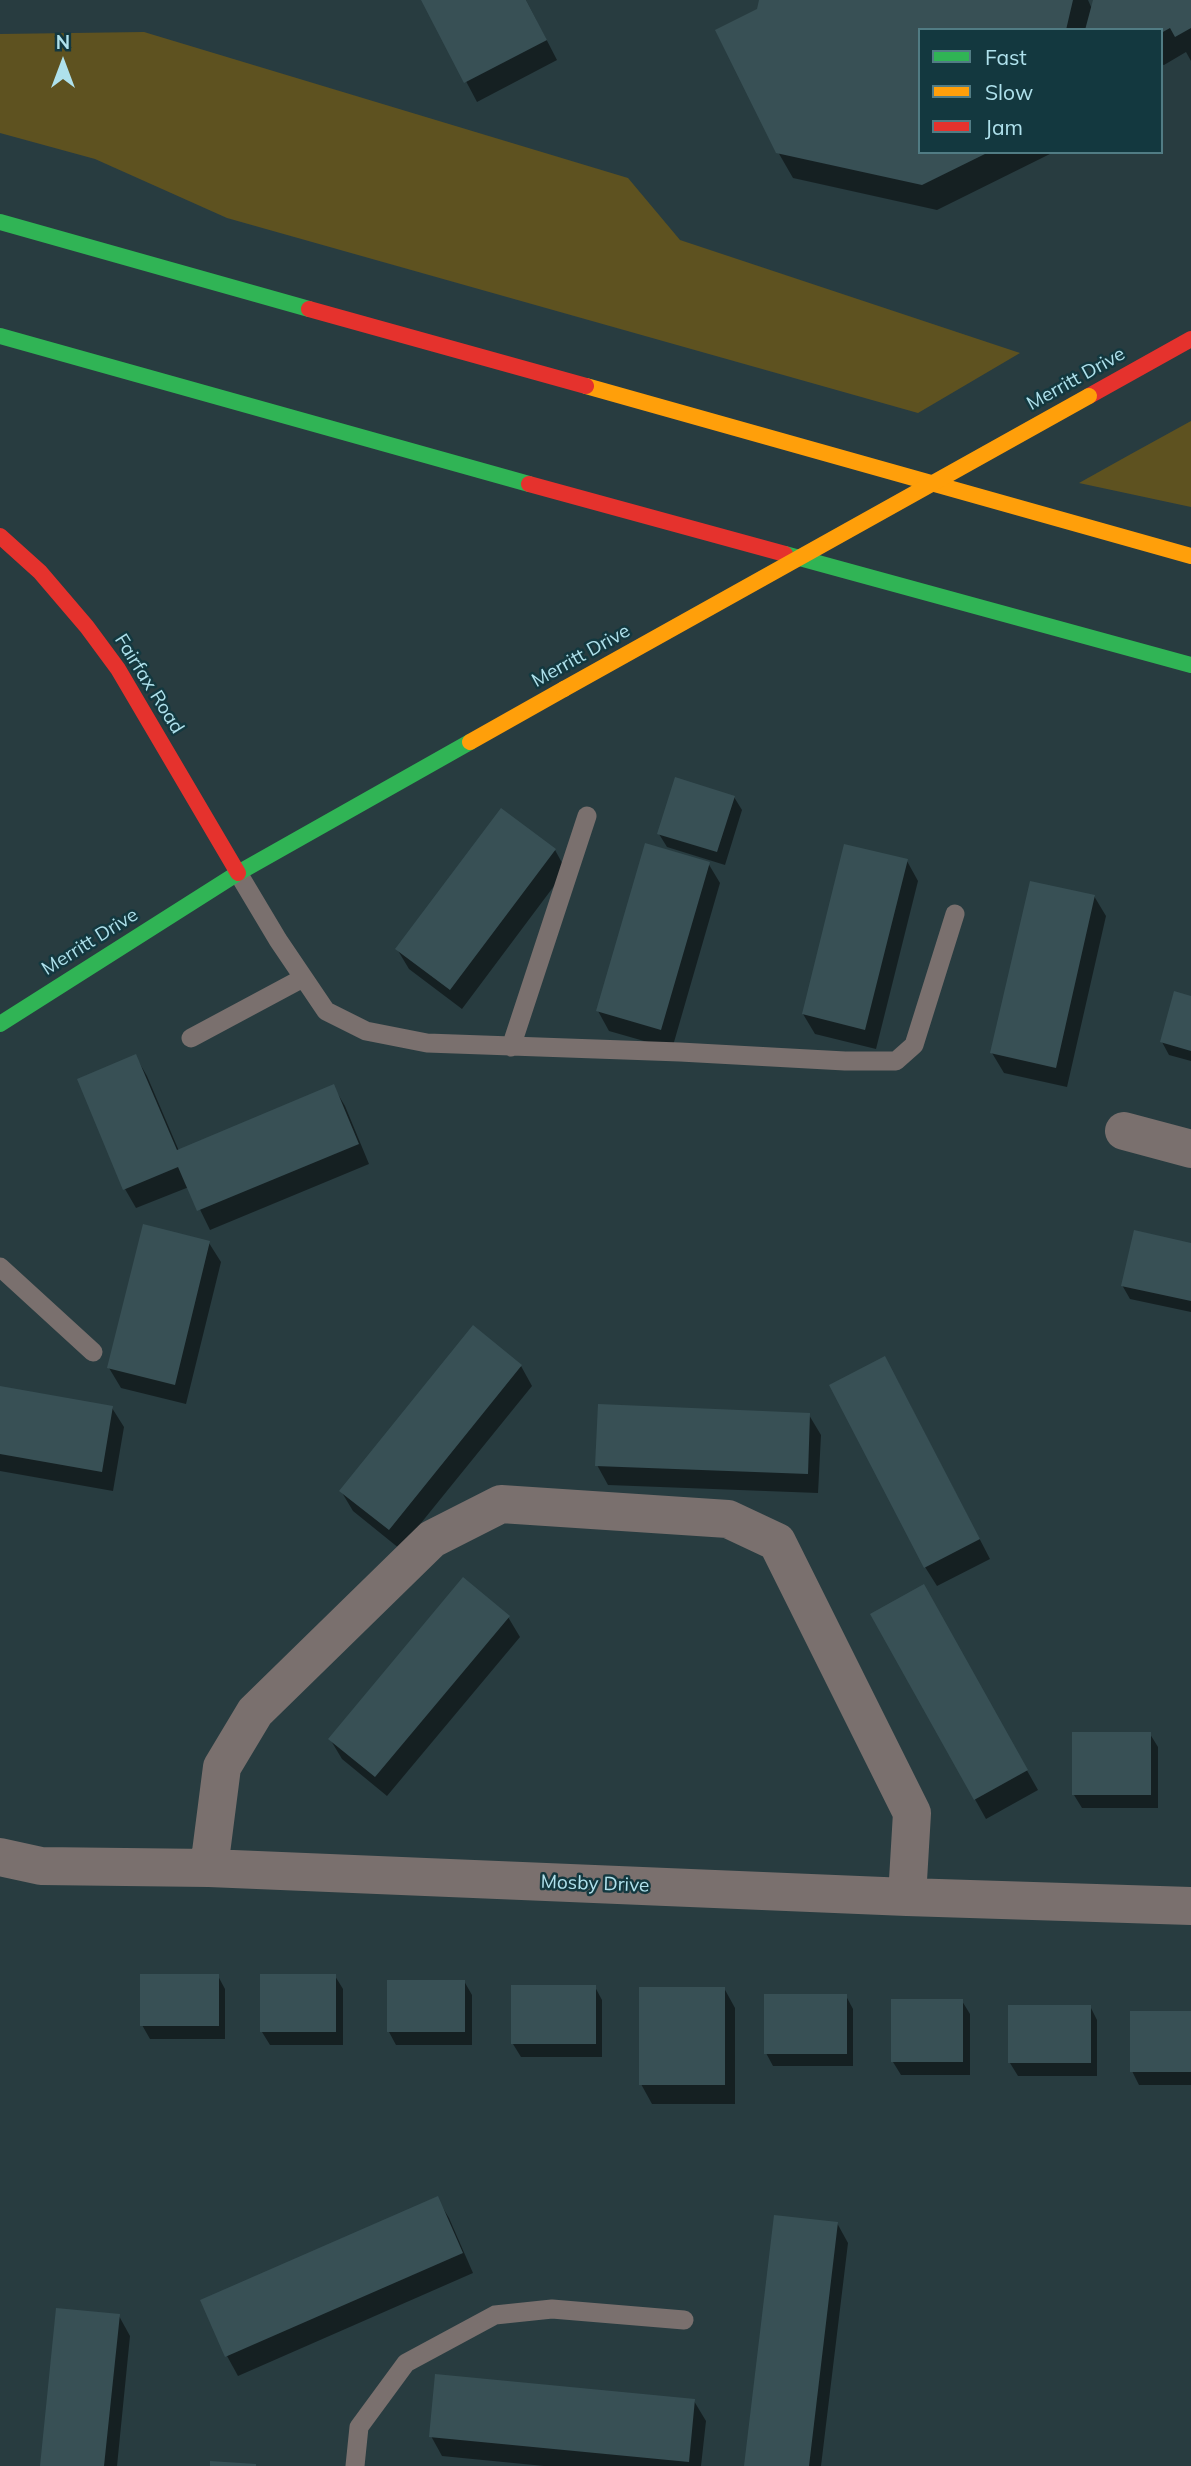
<!DOCTYPE html>
<style>
body{margin:0}
#map{position:relative;width:1191px;height:2466px;overflow:hidden;background:#283c40;font-family:Mulish,sans-serif}
canvas{display:block}
.legend{position:absolute;left:918px;top:28px;width:245px;height:126px;box-sizing:border-box;background:#13383f;border:2px solid #517c84;margin:0;padding:9px 12px;list-style:none;font-size:21px;color:#afe1ec}
.legend li{display:flex;align-items:center;gap:14px;height:35px}
.legend b{width:35px;border:2px solid #517c84}
.north{position:absolute;left:28px;top:28px;width:70px;height:70px;-webkit-text-stroke:5px #13383f;paint-order:stroke;rotate:0deg;font-size:19px;font-weight:700;line-height:28px;text-align:center;color:#afe1ec}
.north::after{content:'';display:block;margin:auto;width:24px;height:32px;background:#afe1ec;clip-path:polygon(50% 0,100% 100%,50% 72%,0 100%)}
</style>
<div id="map">
<canvas width="1191" height="2466"></canvas>
<ul class="legend">
<li><b style="height:9px;background:#30b455"></b>Fast</li>
<li><b style="height:9px;background:#ff9f0a"></b>Slow</li>
<li><b style="height:9px;background:#e5322d"></b>Jam</li>
</ul>
<div class="north">N</div>
</div>
<script>
const c = document.querySelector('canvas').getContext('2d');
c.lineJoin = 'round';
function paint(path, color) { c.fillStyle = color; c.fill(path, 'evenodd'); }
const poly = rows => new Path2D(rows.map(r => 'M' + r).join(''));
function stroke(path, color, width, dash) { c.strokeStyle = color; c.lineWidth = width; c.lineCap = dash ? 'butt' : 'round'; c.setLineDash(dash || []); c.stroke(path); }
function label(font, color, halo, rows, align = 'center') {
  c.font = font + ' Mulish,sans-serif'; c.lineWidth = 5; c.setLineDash([]); c.textBaseline = 'middle'; c.strokeStyle = halo; c.fillStyle = color; for (const [text, x, y, turn = 0] of rows) {
    c.save(); c.translate(x, y); c.rotate((+turn || 0) * Math.PI / 180); c.textAlign = isNaN(turn) ? turn : align; if (halo) c.strokeText(text, 0, 0); c.fillText(text, 0, 0); c.restore();
  }
}
paint(poly([
 [144,32,628,178,680,240,1020,353,918,413,227,218,95,159,0,133,0,34],
 [1191,421,1191,507,1079,483,1131,454]
]), '#5e5220');
paint(poly([
 [423,0,526,0,557,60,477,102],
 [761,0,1088,0,1092,9,1095,0,1191,0,1191,61,1186,52,1164,65,1161,64,1161,30,920,30,920,152,1054,152,937,210,793,178,778,152,759,11],
 [734,797,742,810,725,865,667,847,659,834],
 [555,850,566,870,462,1009,409,969,397,949],
 [907,861,918,881,876,1049,815,1034,803,1014],
 [708,863,720,883,672,1049,609,1031,598,1011],
 [1094,896,1106,916,1067,1087,1004,1073,992,1053],
 [1191,998,1191,1061,1169,1055,1162,1042],
 [136,1057,147,1076,179,1151,333,1086,345,1106,369,1164,210,1230,189,1187,136,1208,125,1189],
 [209,1243,221,1262,186,1404,121,1388,109,1368],
 [1191,1245,1191,1312,1130,1299,1122,1285],
 [521,1366,532,1386,400,1549,353,1511,341,1491],
 [896,1378,990,1559,937,1586,925,1567],
 [0,1388,112,1408,124,1427,113,1491,0,1471],
 [809,1415,821,1435,818,1493,608,1485,597,1465],
 [923,1586,1038,1790,986,1819,872,1615],
 [508,1617,520,1637,387,1796,342,1759,330,1739],
 [1150,1734,1158,1747,1158,1808,1082,1808,1074,1795],
 [218,1976,225,1989,225,2039,150,2039,142,2025],
 [335,1976,343,1989,343,2045,270,2045,262,2032],
 [464,1981,472,1995,472,2045,396,2045,389,2032],
 [595,1987,602,2000,602,2057,521,2057,513,2044],
 [724,1988,735,2008,735,2104,652,2104,641,2084],
 [846,1996,853,2009,853,2066,773,2066,766,2053],
 [962,2001,970,2014,970,2075,901,2075,893,2062],
 [1090,2006,1097,2020,1097,2076,1018,2076,1010,2063],
 [1191,2012,1191,2085,1139,2085,1132,2071],
 [437,2198,449,2218,473,2273,238,2376,227,2356],
 [837,2223,848,2243,821,2466,746,2466],
 [119,2316,130,2336,117,2466,42,2466],
 [694,2401,706,2421,701,2466,544,2466,442,2456,431,2436]
]), '#0007');
paint(poly([
 [421,0,526,0,547,40,464,83],
 [759,0,1073,0,1066,30,920,30,920,152,989,152,922,185,776,153,715,30,757,9],
 [1093,0,1191,0,1191,28,1175,37,1170,28,1161,33,1161,30,1085,30],
 [675,777,735,796,717,852,657,834],
 [501,808,556,849,450,990,395,949],
 [645,843,710,862,661,1030,596,1011],
 [844,844,908,859,865,1030,802,1014],
 [1030,881,1095,895,1056,1068,990,1053],
 [1174,991,1191,996,1191,1051,1160,1042],
 [136,1054,177,1150,334,1084,359,1144,197,1211,178,1167,123,1190,77,1079],
 [143,1224,210,1241,175,1385,107,1368],
 [1134,1230,1191,1243,1191,1301,1121,1286],
 [473,1325,522,1365,389,1530,339,1491],
 [885,1356,980,1539,924,1568,829,1385],
 [0,1386,113,1406,102,1472,0,1454],
 [598,1404,810,1413,808,1474,595,1466],
 [463,1577,510,1616,375,1777,328,1739],
 [924,1584,1028,1770,974,1800,870,1614],
 [1072,1732,1151,1732,1151,1795,1072,1795],
 [140,1974,219,1974,219,2026,140,2026],
 [260,1974,336,1974,336,2032,260,2032],
 [387,1980,465,1980,465,2032,387,2032],
 [511,1985,596,1985,596,2044,511,2044],
 [639,1987,725,1987,725,2085,639,2085],
 [764,1994,847,1994,847,2054,764,2054],
 [891,1999,963,1999,963,2062,891,2062],
 [1008,2005,1091,2005,1091,2063,1008,2063],
 [1130,2011,1191,2011,1191,2072,1130,2072],
 [438,2196,463,2253,225,2357,200,2300],
 [774,2215,838,2222,809,2466,744,2466],
 [56,2308,120,2314,104,2466,40,2466],
 [435,2374,695,2399,689,2462,429,2437],
 [210,2461,256,2464,256,2466,210,2466]
]), '#385055');
stroke(poly([
 [238,873,278,940,326,1011,366,1031,427,1043,680,1052,845,1061,896,1061,914,1045,955,914],
 [191,1038,303,978],
 [511,1047,587,816],
 [0,1267,93,1352],
 [355,2466,359,2427,406,2363,495,2315,552,2309,684,2320]
]), '#7a706e', 19);
stroke(poly([
 [1124,1131,1191,1149],
 [0,1857,41,1866,209,1868,907,1897,1191,1906],
 [209,1868,222,1767,255,1712,432,1539,501,1504,728,1519,777,1542,912,1813,907,1897]
]), '#7a706e', 38);
stroke(poly([
 [0,222,309,309],
 [0,336,529,484],
 [785,554,1191,665],
 [0,1024,238,873,470,742]
]), '#30b455', 16);
stroke(poly([
 [586,386,1191,556],
 [470,742,564,689]
]), '#ff9f0a', 16);
stroke(poly([
 [309,309,586,386],
 [1089,396,1191,339],
 [529,484,785,554],
 [0,536,40,572,87,627,118,669,238,873]
]), '#e5322d', 16);
stroke(poly([
 [564,689,1089,396]
]), '#ff9f0a', 16);
label('19px', '#afe1ec', '#13383f', [
 ["Merritt Drive",1076,379,-29],
 ["Merritt Drive",581,656,-29],
 ["Fairfax Road",149,684,58],
 ["Merritt Drive",90,942,-32],
 ["Mosby Drive",595,1884,2]
]);
</script>
